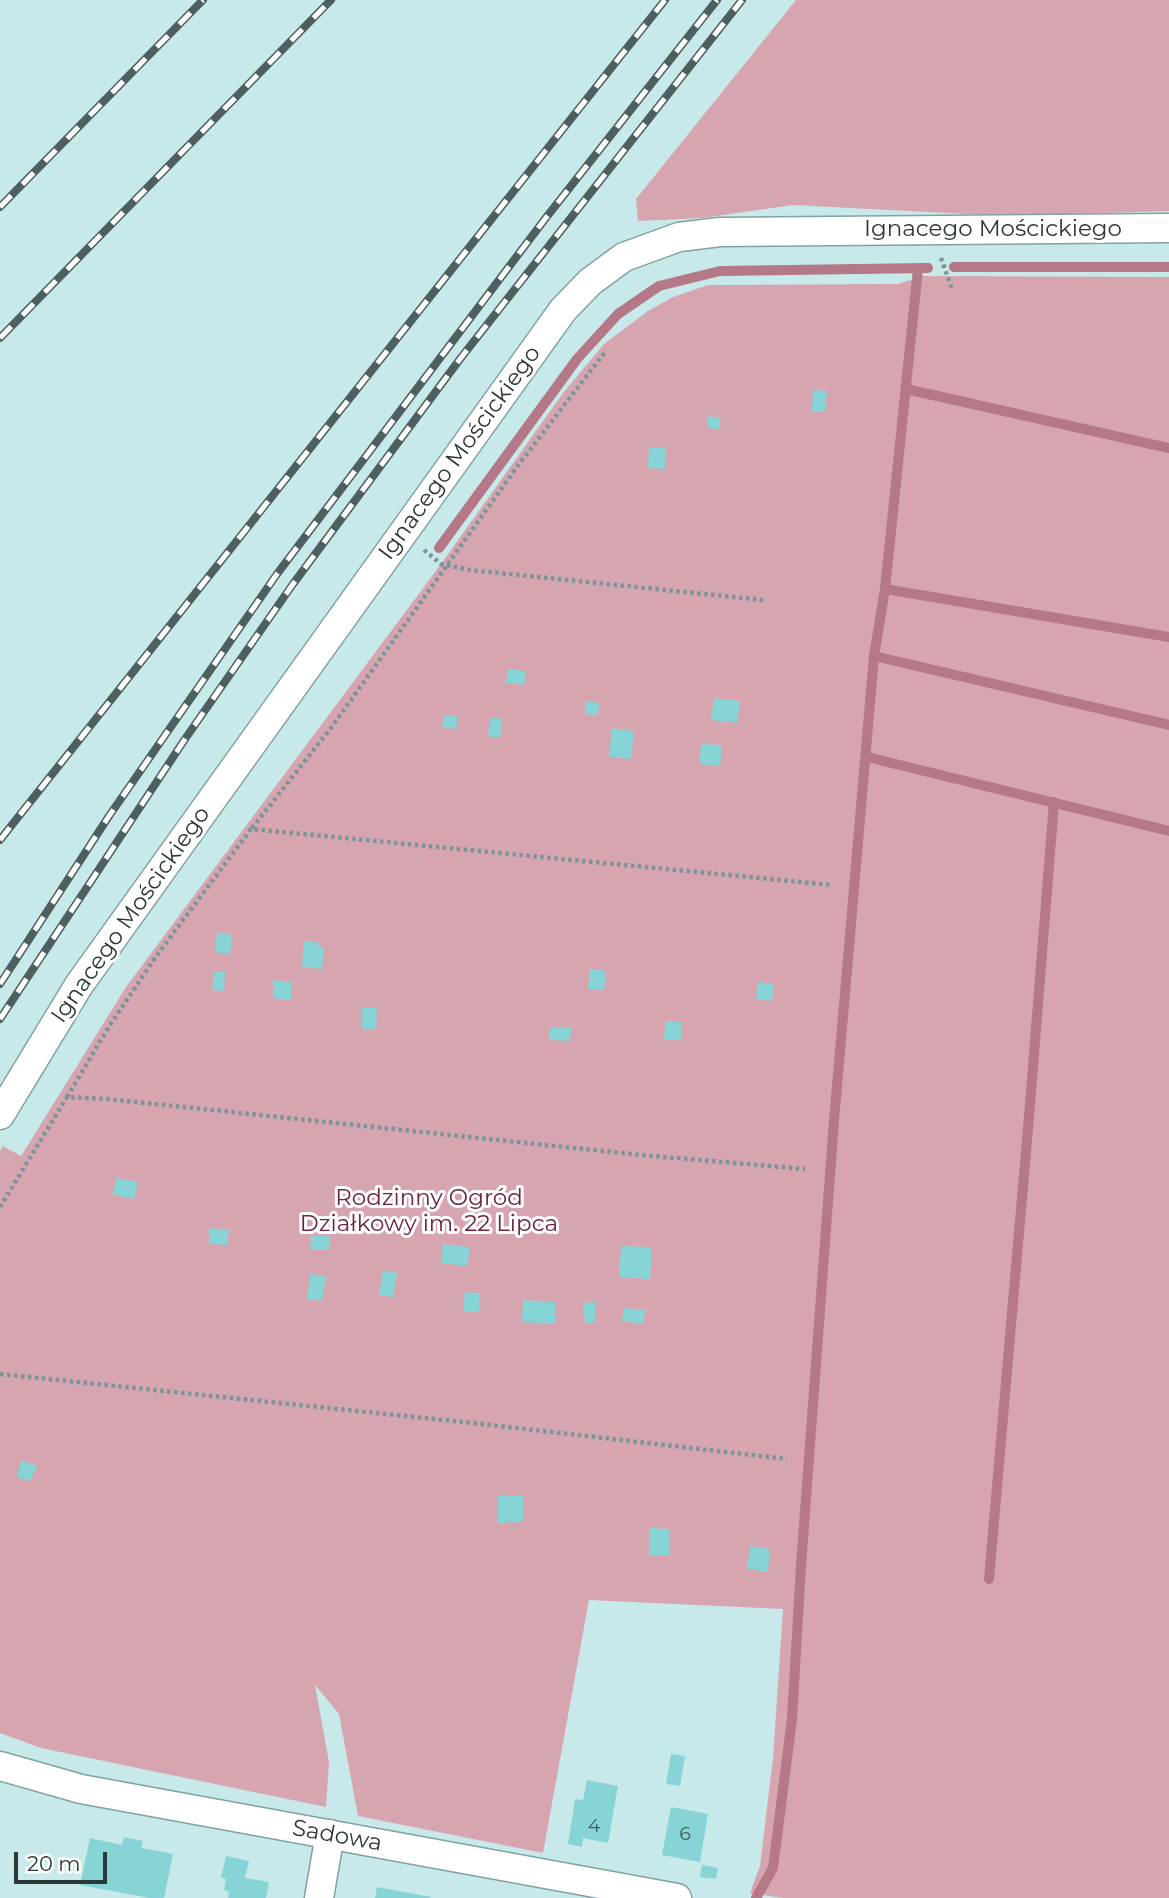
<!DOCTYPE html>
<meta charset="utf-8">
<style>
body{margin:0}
#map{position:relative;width:1169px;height:1898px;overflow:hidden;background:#c7e9ea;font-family:Montserrat,sans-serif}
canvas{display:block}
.scale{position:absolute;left:14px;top:1852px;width:93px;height:32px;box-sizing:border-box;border:4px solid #2b3838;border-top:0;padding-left:9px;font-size:21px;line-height:24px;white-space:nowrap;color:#2b3838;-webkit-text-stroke:5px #fff;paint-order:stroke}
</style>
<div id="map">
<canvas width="1169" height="1898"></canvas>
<div class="scale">20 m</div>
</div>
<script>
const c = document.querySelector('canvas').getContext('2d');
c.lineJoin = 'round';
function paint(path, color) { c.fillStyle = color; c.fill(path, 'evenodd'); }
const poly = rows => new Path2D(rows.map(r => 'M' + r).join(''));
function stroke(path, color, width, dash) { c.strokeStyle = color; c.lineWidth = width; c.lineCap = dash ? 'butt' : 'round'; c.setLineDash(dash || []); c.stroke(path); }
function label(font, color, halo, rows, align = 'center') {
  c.font = font + ' Montserrat,sans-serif'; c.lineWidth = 6; c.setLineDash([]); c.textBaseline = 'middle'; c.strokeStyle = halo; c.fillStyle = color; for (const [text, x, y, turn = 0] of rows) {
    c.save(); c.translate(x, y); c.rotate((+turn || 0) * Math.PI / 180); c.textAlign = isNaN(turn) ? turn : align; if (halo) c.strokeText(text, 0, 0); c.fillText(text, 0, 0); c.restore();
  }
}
paint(poly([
 [796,0,1169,0,1169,211,1006,216,793,205,702,218,638,221,636,199],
 [923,276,1169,277,1169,1898,783,1898,750,1893,760,1866,773,1758,783,1609,589,1600,543,1853,358,1816,339,1714,315,1685,329,1762,326,1807,41,1748,0,1733,0,1151,3,1146,21,1156,126,987,441,564,563,393,604,344,648,311,673,297,708,285,898,284]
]), '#d7a5b0');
stroke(poly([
 [954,267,1169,267],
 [906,389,1169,448],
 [439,548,577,359,618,314,659,286,720,271,928,268],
 [885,589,1169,637],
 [874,656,1169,725],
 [867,757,1169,831],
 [989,1579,1029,1117,1054,802],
 [756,1898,773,1868,792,1719,801,1566,834,1121,874,656,885,589,918,269]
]), '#b47886', 10);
paint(poly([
 [813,390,827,391,825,412,812,411],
 [708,416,720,418,719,429,707,428],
 [649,447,666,448,665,469,648,468],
 [508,669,526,671,524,685,506,683],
 [714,698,740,701,737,723,711,720],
 [586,701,599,703,598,715,585,714],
 [444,715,458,716,456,729,442,727],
 [491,717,502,719,500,738,488,736],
 [612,728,634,731,631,759,609,757],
 [701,744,722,745,720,766,699,764],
 [217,932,232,935,230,955,215,952],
 [304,941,318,942,317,946,324,947,322,969,302,967],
 [590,969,606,971,604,990,588,989],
 [214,971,225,972,224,991,212,990],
 [274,980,292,982,291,1000,273,998],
 [758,982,774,984,772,1001,756,999],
 [362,1008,377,1008,376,1030,362,1029],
 [666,1021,682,1022,681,1040,664,1039],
 [550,1027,571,1028,570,1041,549,1040],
 [116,1178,138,1182,134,1199,113,1195],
 [210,1228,229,1230,227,1245,209,1244],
 [311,1235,330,1236,330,1250,310,1250],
 [443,1244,470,1247,467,1266,441,1263],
 [621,1246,652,1247,650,1279,619,1277],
 [383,1270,397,1273,393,1297,379,1295],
 [310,1274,326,1276,322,1301,307,1299],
 [465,1292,480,1293,479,1312,463,1311],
 [523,1300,556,1302,555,1324,522,1322],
 [595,1302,596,1322,585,1324,583,1303],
 [624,1308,645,1310,643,1324,622,1321],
 [22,1460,37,1466,30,1481,16,1476],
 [498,1496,523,1496,523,1522,498,1523],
 [649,1528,669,1529,669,1555,649,1555],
 [750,1546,770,1549,768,1572,747,1569],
 [671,1754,685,1756,680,1786,666,1784],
 [587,1780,618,1786,608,1843,583,1838,582,1847,568,1844,575,1799,583,1800],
 [671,1807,708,1814,700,1862,662,1855],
 [124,1837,143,1841,141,1848,173,1854,164,1898,150,1898,80,1885,90,1838,122,1845],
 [226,1856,249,1861,245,1878,269,1882,266,1898,228,1898,229,1892,224,1890,226,1879,221,1878],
 [702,1865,718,1868,716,1879,700,1877],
 [377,1887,431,1897,430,1898,375,1898]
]), '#86d4d5');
const minor = poly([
 [0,1115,79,985,563,310,590,282,624,257,679,237,720,232,1169,228],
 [0,1766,81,1789,677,1898],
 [319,1898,330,1834]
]);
stroke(minor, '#81a1a2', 31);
stroke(poly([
 [941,258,952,289],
 [424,550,441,564,470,570,763,600],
 [252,828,331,728,519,464,605,352],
 [67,1097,110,1025,157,955,251,829,832,885],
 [0,1207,67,1097,107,1099,641,1155,805,1169],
 [0,1374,473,1423,787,1459]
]), '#7d9596', 4.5, [3.5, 3.5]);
stroke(minor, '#fff', 28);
const rail = poly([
 [0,207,203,0],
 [0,338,331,0],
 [0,840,665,0],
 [0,984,109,816,277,574,545,219,717,0],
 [0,1019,185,739,293,584,460,359,742,0]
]);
stroke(rail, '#4e5f5f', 8);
stroke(rail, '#fff', 5, [16]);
label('19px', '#425f5f', null, [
 ["4",594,1826],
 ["6",685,1834]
]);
label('23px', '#2b3838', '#fff', [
 ["Ignacego Mościckiego",993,229],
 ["Ignacego Mościckiego",460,453,-54],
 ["Ignacego Mościckiego",131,915,-55],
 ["Sadowa",337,1836,10]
]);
label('23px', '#6d243b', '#fff', [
 ["Rodzinny Ogród",429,1198],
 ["Działkowy im. 22 Lipca",429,1224]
]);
</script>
